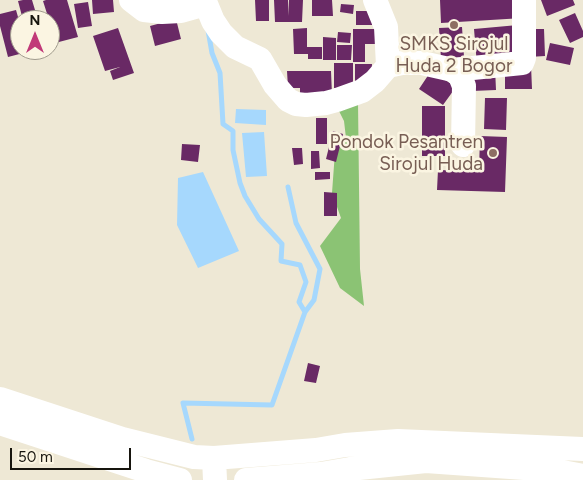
<!DOCTYPE html>
<style>
body{margin:0}
#map{position:relative;width:583px;height:480px;overflow:hidden;background:#eee8d5;font-family:Figtree,sans-serif}
canvas{display:block}
.north{position:absolute;left:10px;top:10px;width:50px;height:50px;box-sizing:border-box;background:#fbf5e2;border:1px solid #a09b8d;border-radius:50%;rotate:0deg;font-size:14px;font-weight:700;line-height:20px;text-align:center;color:#17150e}
.north::after{content:'';display:block;margin:auto;width:18px;height:22px;background:#c13978;clip-path:polygon(50% 0,100% 100%,50% 72%,0 100%)}
.scale{position:absolute;left:10px;top:448px;width:121px;height:22px;box-sizing:border-box;border:2px solid #17150e;border-top:0;padding-left:6px;font-size:15px;line-height:18px;white-space:nowrap;color:#17150e;-webkit-text-stroke:4px #fbf5e2;paint-order:stroke}
</style>
<div id="map">
<canvas width="583" height="480"></canvas>
<div class="north">N</div>
<div class="scale">50 m</div>
</div>
<script>
const c = document.querySelector('canvas').getContext('2d');
c.lineJoin = 'round';
function paint(path, color) { c.fillStyle = color; c.fill(path, 'evenodd'); }
const poly = rows => new Path2D(rows.map(r => 'M' + r).join(''));
function stroke(path, color, width, dash) { c.strokeStyle = color; c.lineWidth = width; c.lineCap = dash ? 'butt' : 'round'; c.setLineDash(dash || []); c.stroke(path); }
function label(font, color, halo, rows, align = 'center') {
  c.font = font + ' Figtree,sans-serif'; c.lineWidth = 5; c.setLineDash([]); c.textBaseline = 'middle'; c.strokeStyle = halo; c.fillStyle = color; for (const [text, x, y, turn = 0] of rows) {
    c.save(); c.translate(x, y); c.rotate((+turn || 0) * Math.PI / 180); c.textAlign = isNaN(turn) ? turn : align; if (halo) c.strokeText(text, 0, 0); c.fillText(text, 0, 0); c.restore();
  }
}
paint(poly([
 [358,102,360,269,364,306,340,288,320,246,341,218,332,193,336,138,346,138,344,121,337,107]
]), '#8bc374');
paint(poly([
 [236,109,266,110,266,125,235,123],
 [264,132,267,176,246,177,242,133],
 [203,172,239,251,198,268,177,225,178,178]
]), '#a6d8fd');
stroke(poly([
 [208,30,212,53,220,73,223,124,233,131,233,150,240,183,245,196,259,219,282,244,281,261,300,265,306,282,299,302,305,312],
 [192,439,183,403,272,405,305,312,314,300,320,269,296,223,288,187]
]), '#a6d8fd', 5);
paint(poly([
 [23,0,32,0,38,20,23,20,18,1],
 [46,0,67,0,78,37,55,43,50,20,49,20,43,1],
 [92,0,113,0,114,12,93,14],
 [255,0,269,0,269,21,256,21],
 [274,0,288,0,288,16,289,0,303,0,302,22,275,22],
 [312,0,332,0,333,16,312,16],
 [440,0,522,0,523,18,441,23],
 [541,0,573,0,575,5,547,16],
 [88,2,92,26,78,28,74,4],
 [341,4,354,5,353,14,340,12],
 [16,10,20,24,20,50,31,51,8,57,0,26,0,14],
 [356,11,372,11,372,25,356,25],
 [575,13,583,31,583,37,570,43,559,20],
 [176,19,181,39,155,46,150,26],
 [518,25,522,61,477,65,474,29],
 [462,27,464,57,441,59,439,28],
 [118,28,134,73,113,80,110,71,120,67,105,71,93,36],
 [307,28,307,47,322,47,322,59,308,59,308,54,294,54,293,29],
 [353,29,382,29,382,44,365,44,365,62,353,62],
 [528,29,544,29,545,56,529,57],
 [338,32,351,33,350,43,337,42],
 [323,37,336,38,336,60,323,60],
 [550,43,574,48,570,65,546,60],
 [337,45,352,45,351,60,337,60],
 [334,63,353,63,353,88,334,88],
 [355,64,372,64,371,83,355,82],
 [531,65,532,89,505,89,505,66],
 [495,68,496,90,472,91,471,70],
 [287,71,331,71,332,95,300,95,300,88,288,88],
 [431,71,456,87,443,105,419,89],
 [485,98,507,98,506,130,484,129],
 [422,106,445,106,445,156,422,156],
 [316,118,327,118,327,144,316,144],
 [333,131,343,134,336,162,326,159],
 [480,136,507,137,505,192,437,190,438,170,479,171],
 [182,144,200,145,198,162,181,160],
 [292,148,302,148,303,164,294,165],
 [311,151,319,151,320,168,311,169],
 [315,172,330,172,330,179,315,180],
 [324,192,337,193,337,216,324,216],
 [308,363,320,366,316,383,304,381]
]), '#692965');
stroke(poly([
 [131,0,144,10,162,12,181,11,206,4,213,21,221,33,235,47,260,59,275,85,288,100,296,104,306,105,326,103,337,100,362,91,375,81,388,66,402,63,422,63,453,70,460,76,464,86,463,145],
 [375,0,386,27,388,66],
 [453,70,522,63,524,58,524,0],
 [0,399,122,439,194,457,214,458,316,450,345,445,398,441,583,449],
 [0,423,146,471,180,480],
 [214,458,215,480],
 [246,480,321,474,350,469,426,461,552,470,583,476]
]), '#fff', 24);
for (const [x, y, r, color] of [
 [454,25,5,"#8d6e63"],
 [493,153,5,"#8d6e63"]
]) { const dot = new Path2D(); dot.arc(x, y, r, 0, 2 * Math.PI); c.fillStyle = color; c.fill(dot); stroke(dot, '#fbf5e2', 2); }
label('19px', '#785e54', '#fbf5e2', [
 ["SMKS Sirojul",454,44],
 ["Huda 2 Bogor",454,66],
 ["Pondok Pesantren",483,142,"right"],
 ["Sirojul Huda",483,164,"right"]
]);
</script>
